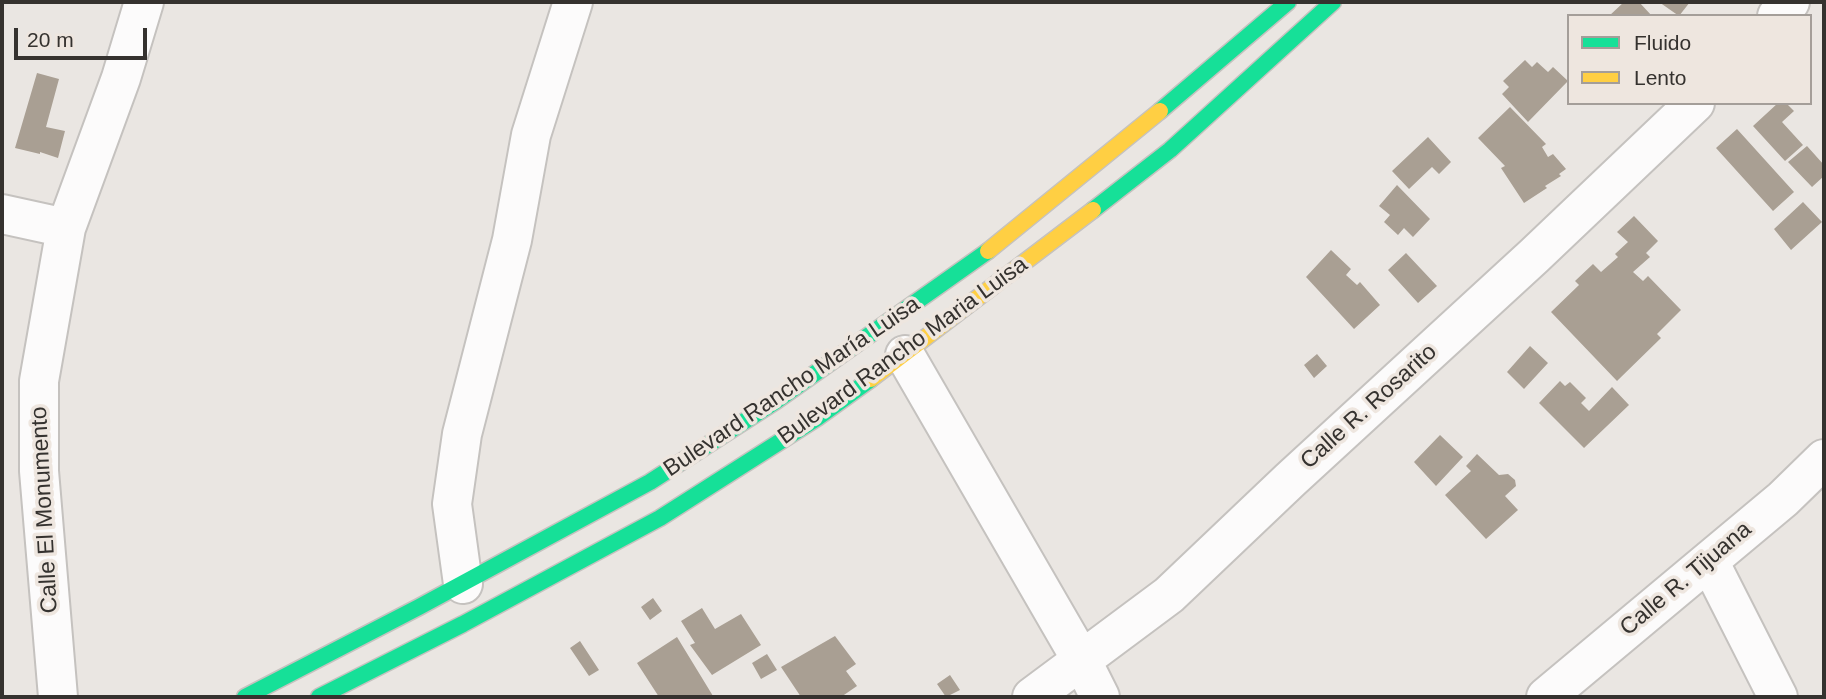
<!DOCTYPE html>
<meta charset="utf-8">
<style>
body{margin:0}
#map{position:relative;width:1826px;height:699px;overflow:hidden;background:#eae6e2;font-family:Helvetica,sans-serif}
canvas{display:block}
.frame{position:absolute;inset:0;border:4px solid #35322f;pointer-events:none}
.legend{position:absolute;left:1567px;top:14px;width:245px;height:91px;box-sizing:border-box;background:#eee6df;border:2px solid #a49e99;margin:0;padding:9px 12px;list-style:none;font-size:21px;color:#35322f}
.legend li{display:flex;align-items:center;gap:14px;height:35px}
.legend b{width:35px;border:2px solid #a49e99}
.scale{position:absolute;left:14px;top:28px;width:133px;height:32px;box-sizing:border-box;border:4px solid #35322f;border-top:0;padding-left:9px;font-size:21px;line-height:24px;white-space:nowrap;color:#35322f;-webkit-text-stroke:5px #eee6df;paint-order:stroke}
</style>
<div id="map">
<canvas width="1826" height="699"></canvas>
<div class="frame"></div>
<ul class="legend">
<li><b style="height:9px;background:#16e098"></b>Fluido</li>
<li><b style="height:9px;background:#ffcf43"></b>Lento</li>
</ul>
<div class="scale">20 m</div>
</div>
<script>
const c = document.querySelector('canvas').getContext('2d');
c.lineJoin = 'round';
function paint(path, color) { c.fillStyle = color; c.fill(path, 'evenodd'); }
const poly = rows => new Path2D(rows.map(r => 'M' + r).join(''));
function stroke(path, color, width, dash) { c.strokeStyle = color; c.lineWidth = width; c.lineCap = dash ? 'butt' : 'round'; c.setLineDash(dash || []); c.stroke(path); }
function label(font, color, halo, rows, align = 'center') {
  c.font = font + ' Helvetica,sans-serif'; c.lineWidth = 7; c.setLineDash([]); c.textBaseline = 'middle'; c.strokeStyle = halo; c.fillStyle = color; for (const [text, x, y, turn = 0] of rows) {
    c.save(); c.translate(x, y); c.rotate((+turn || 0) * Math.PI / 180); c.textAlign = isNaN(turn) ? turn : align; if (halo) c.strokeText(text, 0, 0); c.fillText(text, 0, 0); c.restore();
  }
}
paint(poly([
 [1624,2,1639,2,1652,16,1609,16],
 [1659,2,1690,2,1679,16],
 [1525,60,1532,67,1537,62,1548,72,1553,67,1568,81,1528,122,1502,94,1509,87,1503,81],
 [37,73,59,79,46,127,65,131,58,158,40,152,40,154,15,148],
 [1778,103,1786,103,1794,111,1782,122,1803,145,1785,161,1753,126],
 [1510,107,1546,144,1542,147,1548,157,1553,154,1566,169,1559,174,1561,176,1545,186,1547,188,1524,203,1501,168,1505,166,1478,138],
 [1737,129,1794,192,1773,211,1716,148],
 [1428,137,1451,162,1439,174,1432,167,1409,189,1392,171],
 [1807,146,1824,165,1824,176,1812,187,1788,162],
 [1397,185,1430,219,1413,237,1404,228,1398,235,1384,222,1390,215,1379,206],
 [1803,202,1822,222,1791,250,1774,229],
 [1634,216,1658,241,1646,253,1650,257,1633,272,1643,281,1648,276,1681,310,1657,334,1661,338,1617,381,1551,312,1579,285,1575,281,1593,264,1601,272,1618,257,1615,254,1628,242,1617,232],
 [1331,250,1351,269,1346,275,1357,285,1360,282,1380,305,1354,329,1306,277],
 [1406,253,1437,286,1418,303,1388,270],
 [1530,346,1548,363,1524,389,1507,372],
 [1317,354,1327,366,1314,378,1304,365],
 [1560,381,1565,386,1570,382,1586,398,1581,403,1589,411,1612,387,1629,405,1584,448,1539,403],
 [1440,435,1463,457,1436,486,1414,462],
 [1477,454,1499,475,1508,474,1515,480,1516,486,1505,496,1518,510,1486,539,1445,495,1471,471,1466,466],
 [653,598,662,611,650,620,641,607],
 [702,608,715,629,741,614,761,645,712,675,690,645,695,643,681,621],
 [835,636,856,664,846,671,857,686,841,697,801,697,781,667],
 [677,637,713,696,711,697,659,697,637,663],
 [580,641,599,670,589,676,570,648],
 [767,654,777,670,761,679,752,663],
 [950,675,960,690,946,697,937,684]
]), '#a99f93');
const street = poly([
 [1777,16,1790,2],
 [2,214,66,228],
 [905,355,1082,661,1100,697],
 [1709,561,1778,697],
 [463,584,452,504,462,434,512,240,531,135,573,2],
 [58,697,39,471,39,381,66,228,121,78,144,2],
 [1032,697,1169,595,1290,480,1534,256,1695,103],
 [1546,697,1783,499,1824,459]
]);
const fast = poly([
 [1160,111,1288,2],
 [1093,210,1170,150,1333,2],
 [245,697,419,607,650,482,776,401,988,251],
 [319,697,463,624,660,518,817,418,871,379]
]);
const slow = poly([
 [988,251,1160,111],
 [871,379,1093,210]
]);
stroke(street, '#c5c2bf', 42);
stroke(fast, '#c5c2bf', 19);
stroke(slow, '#c5c2bf', 19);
stroke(street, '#fcfbfb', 38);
stroke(fast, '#16e098', 16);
stroke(slow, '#ffcf43', 16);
label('23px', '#35322f', '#eee6df', [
 ["Bulevard Rancho Maria Luisa",903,351,-36],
 ["Bulevard Rancho María Luisa",792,387,-34],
 ["Calle R. Rosarito",1369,407,-42],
 ["Calle El Monumento",45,510,-93],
 ["Calle R. Tijuana",1686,579,-40]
]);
</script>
